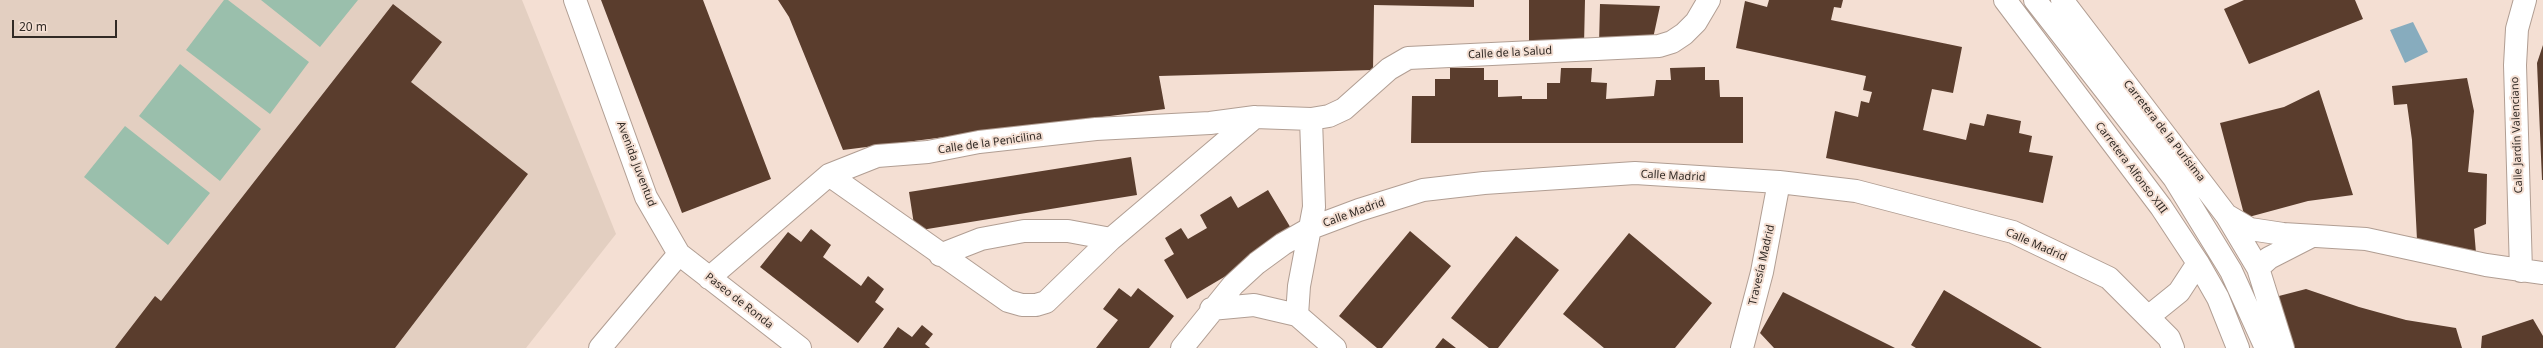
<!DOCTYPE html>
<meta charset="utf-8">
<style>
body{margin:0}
#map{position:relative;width:2543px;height:348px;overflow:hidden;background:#f4dfd3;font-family:"Noto Sans",sans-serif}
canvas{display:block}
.scale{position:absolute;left:12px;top:20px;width:105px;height:18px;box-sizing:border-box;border:2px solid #312a25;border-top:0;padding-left:5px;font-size:12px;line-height:14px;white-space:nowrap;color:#312a25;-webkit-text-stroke:3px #f4dfd3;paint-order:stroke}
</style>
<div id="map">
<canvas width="2543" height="348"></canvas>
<div class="scale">20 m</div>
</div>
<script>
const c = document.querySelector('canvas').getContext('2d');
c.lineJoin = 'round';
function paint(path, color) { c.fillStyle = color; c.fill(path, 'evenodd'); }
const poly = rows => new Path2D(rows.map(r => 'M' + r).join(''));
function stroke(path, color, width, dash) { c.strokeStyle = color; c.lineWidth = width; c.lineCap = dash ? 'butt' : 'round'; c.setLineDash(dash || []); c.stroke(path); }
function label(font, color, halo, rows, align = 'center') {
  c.font = font + ' "Noto Sans",sans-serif'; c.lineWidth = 4; c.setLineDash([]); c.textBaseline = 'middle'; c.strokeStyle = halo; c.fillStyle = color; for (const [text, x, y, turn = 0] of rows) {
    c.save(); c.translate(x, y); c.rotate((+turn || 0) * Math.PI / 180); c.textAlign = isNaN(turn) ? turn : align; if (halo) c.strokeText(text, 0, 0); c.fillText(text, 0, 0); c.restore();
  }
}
paint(poly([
 [0,0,522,0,616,234,526,348,0,348]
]), '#e3cfc1');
paint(poly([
 [224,0,228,0,309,62,270,114,186,50],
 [261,0,358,0,320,47],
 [180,64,261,129,220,181,139,116],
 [125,126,210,193,168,245,84,177]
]), '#9abfac');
paint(poly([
 [2413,22,2428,52,2405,63,2390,30]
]), '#87acbe');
paint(poly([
 [601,0,703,0,771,179,682,213],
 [778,0,1474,0,1474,7,1374,5,1373,70,1159,76,1165,109,843,150,789,17],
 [1529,0,1585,0,1584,45,1529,45],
 [1769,0,1843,0,1841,8,1834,7,1831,20,1962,47,1953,93,1932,89,1923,130,1966,140,1970,123,1984,126,1987,114,2021,121,2019,133,2032,136,2029,152,2053,156,2043,203,1826,158,1835,111,1858,117,1861,101,1869,103,1872,92,1863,90,1866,76,1736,48,1745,1,1767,7],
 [2244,0,2355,0,2363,19,2249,64,2224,9],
 [393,4,442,42,411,82,528,174,395,348,115,348,155,296,161,301],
 [1600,4,1660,6,1652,43,1599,44],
 [2543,45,2543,180,2542,180,2537,63],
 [1705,67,1705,80,1719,80,1720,97,1743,97,1743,143,1411,143,1412,96,1435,96,1435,79,1450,79,1450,68,1484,68,1484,80,1498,80,1498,97,1522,96,1522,99,1547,99,1547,83,1560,83,1561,68,1592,68,1591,82,1607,83,1606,99,1654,96,1656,80,1671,80,1670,68],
 [2467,78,2474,111,2468,172,2487,174,2486,224,2474,229,2476,253,2417,240,2412,140,2407,104,2394,105,2392,86],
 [2319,90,2353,195,2308,201,2245,218,2220,123,2284,107],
 [1131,157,1137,195,915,231,909,192],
 [1268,190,1295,235,1187,299,1164,260,1174,254,1165,238,1181,228,1188,239,1207,228,1200,215,1231,196,1238,208],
 [811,229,831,245,823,257,861,286,868,276,884,289,875,302,884,309,858,343,760,267,788,232,801,242],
 [1410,231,1451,266,1382,348,1377,348,1339,316],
 [1629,233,1712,303,1675,348,1604,348,1563,314],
 [1516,236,1559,270,1498,348,1489,348,1451,318],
 [1119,288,1131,297,1138,288,1174,316,1149,348,1096,348,1118,320,1103,309],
 [2306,289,2359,307,2406,320,2456,328,2462,348,2294,348,2275,297],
 [1944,290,2042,348,1916,348,1911,345],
 [1783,292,1895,348,1774,348,1760,333],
 [2533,319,2543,336,2543,348,2481,348,2482,336],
 [922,325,933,334,925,344,930,348,883,348,898,327,912,337],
 [1443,338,1456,348,1435,348]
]), '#5a3d2d');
const minor = poly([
 [575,0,646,197,679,254,800,348],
 [2005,0,2161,207,2198,263,2218,298,2238,348],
 [2035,0,2174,178,2231,271,2266,348],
 [2062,0,2227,216,2258,268,2283,348],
 [829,175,1008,301,1022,305,1036,305,1046,302,1111,239,1255,117],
 [2228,216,2250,229,2283,234,2366,239,2486,265,2543,273],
 [940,255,981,239,1024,231,1068,231,1111,239],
 [2258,268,2269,258,2312,236],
 [2521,271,2515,65,2517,29,2525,0],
 [709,278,829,175,877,156,928,152,979,142,1096,129,1210,123,1255,117,1311,119,1329,116,1344,109,1389,69,1408,58,1659,46,1672,42,1684,34,1696,22,1709,0],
 [1211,309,1254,305,1297,315,1335,348],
 [1297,315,1299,286,1314,207,1311,119],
 [2148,317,2179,292,2198,263],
 [600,348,679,254],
 [1182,348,1233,285,1257,263,1283,244,1311,228,1359,210,1423,190,1484,183,1635,173,1779,182,1856,191,2013,232,2109,278,2169,338,2173,348],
 [1742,348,1762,272,1779,182]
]);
stroke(minor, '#b19e93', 24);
stroke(minor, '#fff', 22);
label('11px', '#312a25', '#f4dfd3', [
 ["Calle de la Salud",1510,53,-3],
 ["Carretera de la Purísima",2164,131,52],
 ["Calle Jardín Valenciano",2517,135,-92],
 ["Calle de la Penicilina",990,143,-8],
 ["Avenida Juventud",636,164,69],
 ["Carretera Alfonso XIII",2131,168,53],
 ["Calle Madrid",1673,176,3],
 ["Calle Madrid",1354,213,-20],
 ["Calle Madrid",2036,245,24],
 ["Travesía Madrid",1762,265,-77],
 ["Paseo de Ronda",739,301,38]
]);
</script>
